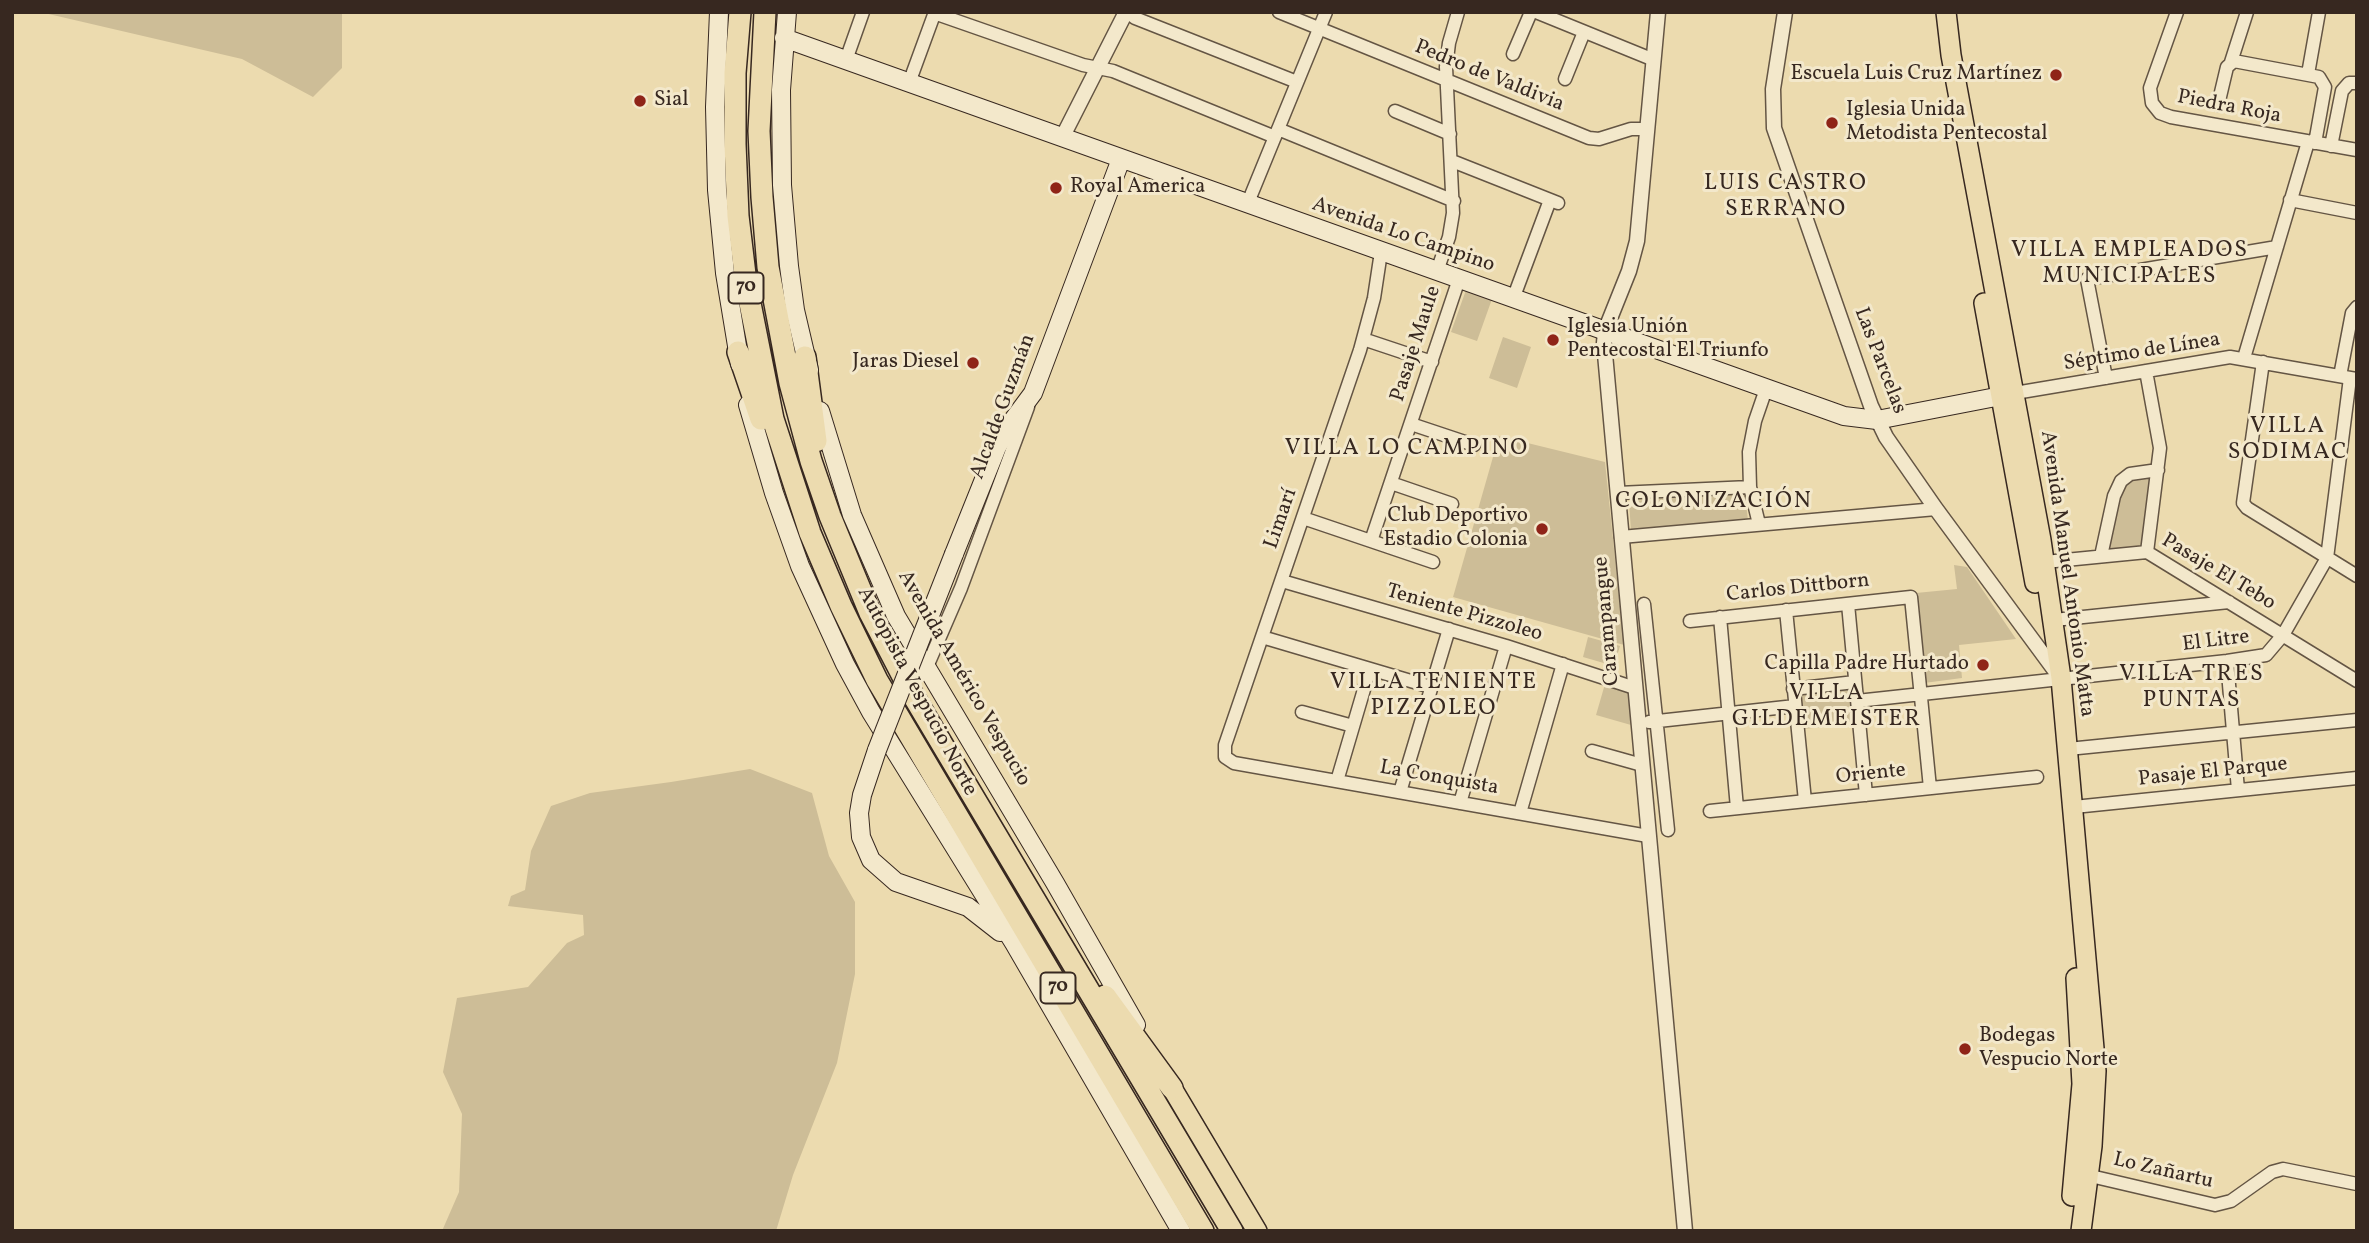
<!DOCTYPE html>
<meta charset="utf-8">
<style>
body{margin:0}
#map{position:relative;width:2369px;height:1243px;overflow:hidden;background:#ecdbaf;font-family:Vollkorn,serif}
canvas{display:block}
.frame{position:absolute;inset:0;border:14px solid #372820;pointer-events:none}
</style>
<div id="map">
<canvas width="2369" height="1243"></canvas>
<div class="frame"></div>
</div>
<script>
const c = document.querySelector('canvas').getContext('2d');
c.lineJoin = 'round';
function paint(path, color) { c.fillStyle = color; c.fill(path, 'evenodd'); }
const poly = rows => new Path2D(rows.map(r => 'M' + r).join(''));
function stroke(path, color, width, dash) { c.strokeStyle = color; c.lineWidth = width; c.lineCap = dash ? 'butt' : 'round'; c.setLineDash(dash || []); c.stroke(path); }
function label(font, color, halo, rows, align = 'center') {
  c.font = font + ' Vollkorn,serif'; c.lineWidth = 6; c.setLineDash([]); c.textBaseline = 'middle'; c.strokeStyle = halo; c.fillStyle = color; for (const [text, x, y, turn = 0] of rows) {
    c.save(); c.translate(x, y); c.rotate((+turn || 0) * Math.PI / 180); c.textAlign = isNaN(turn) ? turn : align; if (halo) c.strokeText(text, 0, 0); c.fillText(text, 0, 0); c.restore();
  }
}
paint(poly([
 [40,12,342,12,342,68,313,97,242,59],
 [1466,290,1492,299,1477,341,1451,332],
 [1503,337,1531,347,1517,388,1489,378],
 [1499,436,1605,462,1624,645,1453,597],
 [2153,476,2142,548,2108,549,2120,488,2128,479],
 [1742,493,1745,496,1748,520,1631,531,1629,502,1632,501],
 [1954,565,1967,567,2016,639,1959,645,1962,678,1924,683,1916,593,1957,589],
 [1588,637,1620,646,1614,666,1583,657],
 [1605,684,1629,691,1631,725,1596,715],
 [1851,689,1855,724,1803,729,1799,695],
 [750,769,812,793,829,856,855,902,855,974,837,1063,793,1175,776,1231,442,1231,459,1192,462,1114,443,1072,457,998,528,987,567,943,584,935,583,915,508,906,511,896,525,890,531,851,551,806,590,793,671,782]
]), '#cdbd97');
const minor = poly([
 [1127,12,1135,18,1297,82],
 [1279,12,1589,138,1599,139,1631,129,1647,129],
 [1536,12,1654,60],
 [2177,12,2150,88,2152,103,2160,113,2171,117,2357,150],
 [934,13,1083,65,1113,71,1275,137],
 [1513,54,1531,12],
 [846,60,863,12],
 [2231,62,2247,12],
 [2308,74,2319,12],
 [1565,79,1584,32],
 [909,83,935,12],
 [2218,105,2227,67,2234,61,2319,77,2325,87,2315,143],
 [1395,111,1450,134],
 [1278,129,1454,201],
 [2331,146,2342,91,2349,83,2357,83],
 [1452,161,1558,203],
 [2290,200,2357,213],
 [1247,205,1326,12],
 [1381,252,1374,298,1360,350,1225,745,1225,757,1234,763,1648,836],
 [1437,271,1449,237,1453,213,1446,67,1449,43,1458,12],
 [1513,299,1550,200],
 [1363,339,1432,362],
 [2244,358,2308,142],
 [2263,362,2243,503,2247,508,2357,576],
 [2146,371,2160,448,2147,552],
 [2340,376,2352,313,2357,307],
 [2106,378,2087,279,2277,247],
 [2015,393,2230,357,2356,379],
 [1411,424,1474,445],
 [1391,483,1452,504],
 [1618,493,1750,487],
 [1303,518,1433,562],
 [1759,524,1750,487,1749,452,1755,421,1766,389],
 [1621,537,1936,509],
 [1371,541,1459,279],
 [2101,556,2114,496,2121,481,2130,474,2158,470],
 [2045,562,2147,552,2357,681],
 [1282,581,1506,646,1635,688],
 [1644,604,1668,830],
 [1848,604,1866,795],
 [1786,610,1805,801],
 [1720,617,1737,808],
 [2054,620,2229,602],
 [1690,621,1911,597,1930,788],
 [1262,637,1431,687],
 [2227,661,2238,790],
 [926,669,961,588,1028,407],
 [1793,689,1855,682],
 [1857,701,2227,661,2266,655,2283,635,2327,558,2350,378],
 [1302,712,1353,726],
 [1649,722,1795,706],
 [2068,749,2357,720],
 [1592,751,1642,765],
 [1337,781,1370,669],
 [1400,792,1449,629],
 [1460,803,1506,646],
 [2074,807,2357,778],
 [1710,811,2037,777],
 [1520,813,1563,664],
 [2082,1174,2215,1205,2231,1201,2272,1172,2283,1169,2357,1184]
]);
const tertiary = poly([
 [1658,12,1637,241,1629,271,1605,331,1604,343,1685,1231],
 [1785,12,1773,89,1774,128,1871,406,1886,437,1936,509,2059,676],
 [1062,138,1126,12]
]);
const secondary = poly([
 [719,12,715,107,717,190,725,273,740,364],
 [787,12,781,90,782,185,789,266,795,310,809,370],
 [784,38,1844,416,1877,420,2001,396],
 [748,405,774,493,800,566,845,664,871,712,1014,943,1181,1231],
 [820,411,852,515,896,616,1055,883,1136,1025],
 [954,554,997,447,1010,424,1033,393,1121,159],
 [877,750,862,795,859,813,861,837,871,860,896,882,968,907,1000,932]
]);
const primary = poly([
 [1946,12,1951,55,2041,540,2061,678,2096,1071,2092,1146,2081,1231],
 [1984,303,2035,583],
 [1172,1088,1257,1231],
 [2072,1196,2082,1084,2076,978]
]);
const motorway = poly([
 [740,12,735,73,735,144,738,216,746,283,773,419,810,533,841,606,877,680,1203,1231],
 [765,12,759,131,762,197,768,267,790,383,811,461,830,516,870,613,911,692,1232,1231],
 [738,352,761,419],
 [805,357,816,441],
 [1105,996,1172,1088]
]);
stroke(minor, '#645544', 15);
stroke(tertiary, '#645544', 17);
stroke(secondary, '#372820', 20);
stroke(primary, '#372820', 22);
stroke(motorway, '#372820', 24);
stroke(minor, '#f3e8cb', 12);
stroke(tertiary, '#f3e8cb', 14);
stroke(secondary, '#f3e8cb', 18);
stroke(primary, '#ecdbaf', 19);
stroke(motorway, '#ecdbaf', 21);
const secondaryBridge = poly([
 [877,750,954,554]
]);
stroke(secondaryBridge, '#372820', 20, []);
stroke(secondaryBridge, '#f3e8cb', 18);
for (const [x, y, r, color] of [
 [2056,75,7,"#8f2418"],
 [640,101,7,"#8f2418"],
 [1832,123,7,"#8f2418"],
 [1056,188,7,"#8f2418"],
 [1553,340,7,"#8f2418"],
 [973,363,7,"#8f2418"],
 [1542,529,7,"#8f2418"],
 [1983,665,7,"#8f2418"],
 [1965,1049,7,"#8f2418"]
]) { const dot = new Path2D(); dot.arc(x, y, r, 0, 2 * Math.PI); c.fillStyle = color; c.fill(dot); stroke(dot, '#f3e8cb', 2.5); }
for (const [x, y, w] of [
 [746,288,35],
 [1058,988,35]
]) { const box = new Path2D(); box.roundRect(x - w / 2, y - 15.5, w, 31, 5); c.fillStyle = '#f3e8cb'; c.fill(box); stroke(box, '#372820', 2); }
label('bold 19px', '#372820', null, [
 ["70",746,288],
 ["70",1058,988]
]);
label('21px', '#372820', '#f3e8cb', [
 ["Escuela Luis Cruz Martínez",2042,75,"right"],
 ["Sial",654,101],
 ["Iglesia Unida",1846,111],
 ["Metodista Pentecostal",1846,135],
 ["Royal America",1070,188],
 ["Iglesia Unión",1567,328],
 ["Pentecostal El Triunfo",1567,352],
 ["Jaras Diesel",959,363,"right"],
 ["Club Deportivo",1528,517,"right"],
 ["Estadio Colonia",1528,541,"right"],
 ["Capilla Padre Hurtado",1969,665,"right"],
 ["Bodegas",1979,1037],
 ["Vespucio Norte",1979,1061]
], 'left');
label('21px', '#372820', '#f3e8cb', [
 ["Pedro de Valdivia",1489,77,22],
 ["Piedra Roja",2229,108,11],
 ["Avenida Lo Campino",1403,236,19],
 ["Pasaje Maule",1417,344,-72],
 ["Séptimo de Línea",2142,353,-9],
 ["Las Parcelas",1879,361,69],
 ["Alcalde Guzmán",1004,407,-70],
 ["Limarí",1282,519,-71],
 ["Pasaje El Tebo",2218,573,31],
 ["Avenida Manuel Antonio Matta",2066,574,82],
 ["Carlos Dittborn",1798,589,-6],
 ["Teniente Pizzoleo",1464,614,16],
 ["Carampangue",1608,621,-95],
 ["El Litre",2216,642,-7],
 ["Avenida Américo Vespucio",963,679,60],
 ["Autopista Vespucio Norte",916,692,62],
 ["Pasaje El Parque",2213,773,-6],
 ["Oriente",1871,775,-6],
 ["La Conquista",1439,779,10],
 ["Lo Zañartu",2163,1172,13]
]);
c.letterSpacing = '2px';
label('23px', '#372820', '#f3e8cb', [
 ["LUIS CASTRO",1786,185],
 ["SERRANO",1786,211],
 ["VILLA EMPLEADOS",2130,252],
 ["MUNICIPALES",2130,278],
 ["VILLA",2288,428],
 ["SODIMAC",2288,454],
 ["VILLA LO CAMPINO",1407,450],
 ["COLONIZACIÓN",1714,503],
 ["VILLA TRES",2192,676],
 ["PUNTAS",2192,702],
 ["VILLA TENIENTE",1434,684],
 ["PIZZOLEO",1434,710],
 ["VILLA",1827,695],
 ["GILDEMEISTER",1827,721]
]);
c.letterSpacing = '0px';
</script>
